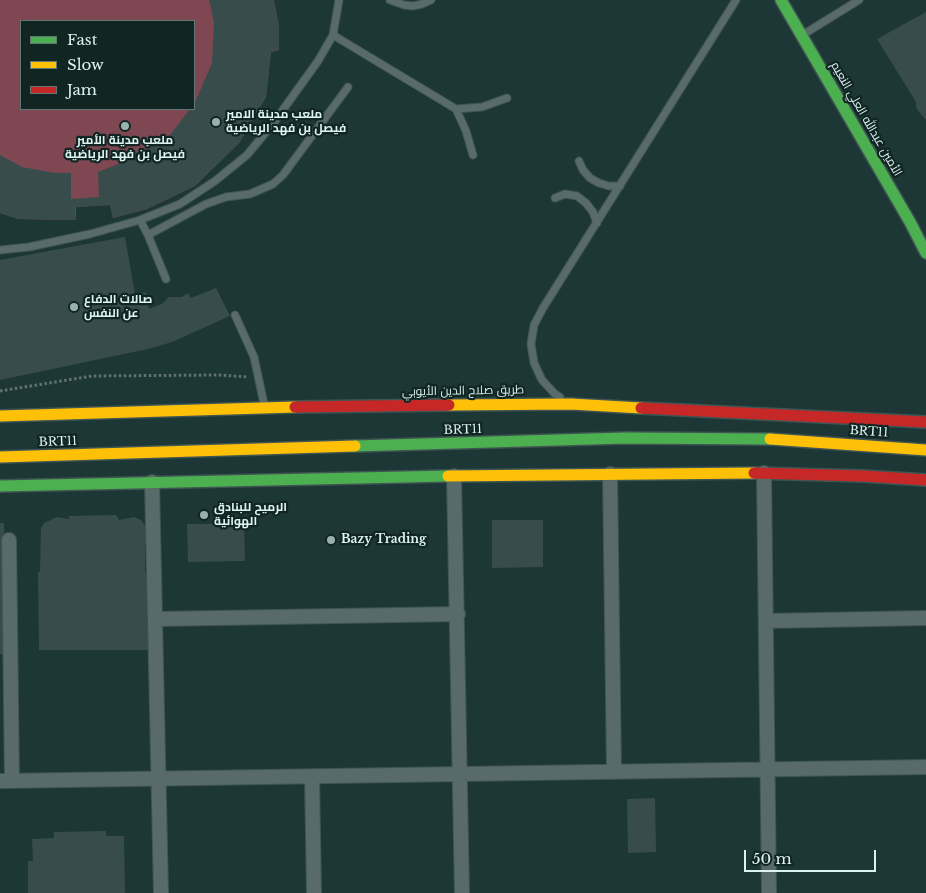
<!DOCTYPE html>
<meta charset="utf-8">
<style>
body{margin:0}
#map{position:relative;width:926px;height:893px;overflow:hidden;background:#1c3735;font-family:"Libre Baskerville",serif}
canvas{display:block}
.legend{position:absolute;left:20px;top:20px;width:175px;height:90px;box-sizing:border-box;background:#112523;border:1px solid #627775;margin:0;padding:6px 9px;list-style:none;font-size:15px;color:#dbf3f1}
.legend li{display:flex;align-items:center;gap:10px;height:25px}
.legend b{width:25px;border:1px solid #627775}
.scale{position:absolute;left:744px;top:850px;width:132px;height:22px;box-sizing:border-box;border:2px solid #dbf3f1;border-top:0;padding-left:6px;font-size:15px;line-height:18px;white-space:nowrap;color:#dbf3f1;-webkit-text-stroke:4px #112523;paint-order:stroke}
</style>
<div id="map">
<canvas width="926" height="893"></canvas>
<ul class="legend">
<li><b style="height:6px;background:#4caf50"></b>Fast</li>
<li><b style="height:6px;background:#ffc107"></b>Slow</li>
<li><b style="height:6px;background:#c62828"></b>Jam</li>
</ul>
<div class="scale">50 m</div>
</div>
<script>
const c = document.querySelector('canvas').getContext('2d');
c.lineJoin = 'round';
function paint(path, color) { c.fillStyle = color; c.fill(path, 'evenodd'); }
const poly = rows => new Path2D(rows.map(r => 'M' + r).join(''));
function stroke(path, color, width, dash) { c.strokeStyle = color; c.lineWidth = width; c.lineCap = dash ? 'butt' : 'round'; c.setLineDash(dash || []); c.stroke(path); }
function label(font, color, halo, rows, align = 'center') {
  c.font = font + ' "Libre Baskerville",Cairo,serif'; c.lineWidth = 4.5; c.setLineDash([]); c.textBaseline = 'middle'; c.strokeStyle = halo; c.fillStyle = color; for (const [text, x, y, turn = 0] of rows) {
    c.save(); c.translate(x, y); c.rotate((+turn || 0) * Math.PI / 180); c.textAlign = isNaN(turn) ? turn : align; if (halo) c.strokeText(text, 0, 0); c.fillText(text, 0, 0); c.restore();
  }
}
paint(poly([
 [0,0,274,0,279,50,271,52,266,97,239,143,195,186,147,209,113,218,110,205,76,207,76,220,18,219,0,213],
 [21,21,194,21,194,109,21,109]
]), '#7f4751');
paint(poly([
 [209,0,274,0,279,24,279,50,271,51,266,97,239,143,195,186,147,209,113,218,110,205,75,207,76,220,18,219,0,213,0,155,22,167,55,173,71,173,71,199,99,197,98,172,116,165,170,135,190,109,194,109,194,105,212,63,214,22],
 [926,12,926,120,919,112,916,107,916,102,877,39],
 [125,237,135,294,146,292,149,309,162,304,169,297,182,297,188,293,191,298,216,288,230,316,172,342,148,349,0,380,0,260],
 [116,515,119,520,134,517,141,520,148,530,148,539,145,544,145,572,150,572,153,650,39,650,38,572,40,572,41,528,44,523,57,517,69,519,69,516],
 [492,520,543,520,543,567,492,568],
 [0,523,4,523,7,654,0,654],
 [187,524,244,524,245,561,188,562],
 [655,798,656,852,628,853,627,799],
 [106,831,106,836,124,836,125,893,28,893,28,861,33,861,32,839,54,838,54,832]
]), '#384d4b');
const lane = poly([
 [390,0,404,5,413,6,422,4,431,0],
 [804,34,859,0],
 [333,35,456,109,482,107,507,98],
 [456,109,466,131,473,155],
 [579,161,583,170,590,178,599,183,609,186,620,186],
 [555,198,565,194,577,196,586,203,593,212,597,223],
 [140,220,148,235,166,279],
 [148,235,206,204,226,197,250,194,273,184,283,175,348,87],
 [0,250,29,247,90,234,140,220,180,204,215,181,247,155,272,125,318,61,333,35,339,0],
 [235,315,254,357,264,404],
 [560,397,555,394,542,380,534,363,531,344,534,325,543,308,736,0]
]);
const street = poly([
 [764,473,769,893],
 [610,474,614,772],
 [454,476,462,893],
 [152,482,161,893],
 [9,540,12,781],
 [156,619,458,614],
 [766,621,926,618],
 [312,777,314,893],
 [0,781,926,767]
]);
const fast = poly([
 [781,0,910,222,926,253],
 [355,446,625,438,770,439],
 [0,486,448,476]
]);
const slow = poly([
 [449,405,571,404,641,408],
 [0,416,295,407],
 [770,439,926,450],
 [0,457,355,446],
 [448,476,754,473]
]);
const jam = poly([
 [295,407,449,405],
 [641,408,926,422],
 [754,473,863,476,926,480]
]);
stroke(lane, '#405553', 9);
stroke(street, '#405553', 16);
stroke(fast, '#405553', 14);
stroke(slow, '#405553', 14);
stroke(jam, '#405553', 14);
stroke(poly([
 [0,391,92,376,219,375,248,377]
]), '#617270', 3, [2.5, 2.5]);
stroke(lane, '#586a69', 7);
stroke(street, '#586a69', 14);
stroke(fast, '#4caf50', 11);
stroke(slow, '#ffc107', 11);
stroke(jam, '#c62828', 11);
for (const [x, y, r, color] of [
 [216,122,5,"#98b1af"],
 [125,126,5,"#98b1af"],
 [74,307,5,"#98b1af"],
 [204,515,5,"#98b1af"],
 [331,540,5,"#98b1af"]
]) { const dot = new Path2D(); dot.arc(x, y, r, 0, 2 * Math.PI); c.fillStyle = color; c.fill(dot); stroke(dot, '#112523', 2); }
label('bold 12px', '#dbf3f1', '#112523', [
 ["ملعب مدينة الامير",226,115],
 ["فيصل بن فهد الرياضية",226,129],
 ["ملعب مدينة الأمير",125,141,"center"],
 ["فيصل بن فهد الرياضية",125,155,"center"],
 ["صالات الدفاع",84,300],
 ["عن النفس",84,314],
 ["الرميح للبنادق",214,508],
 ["الهوائية",214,522],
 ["Bazy Trading",341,540]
], 'left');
label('12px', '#dbf3f1', '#112523', [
 ["الأمين عبدالله العلي النعيم",866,119,60],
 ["طريق صلاح الدين الأيوبي",463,391,-1],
 ["BRT11",463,430,-2],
 ["BRT11",869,432,4],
 ["BRT11",58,442,-2]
]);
</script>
